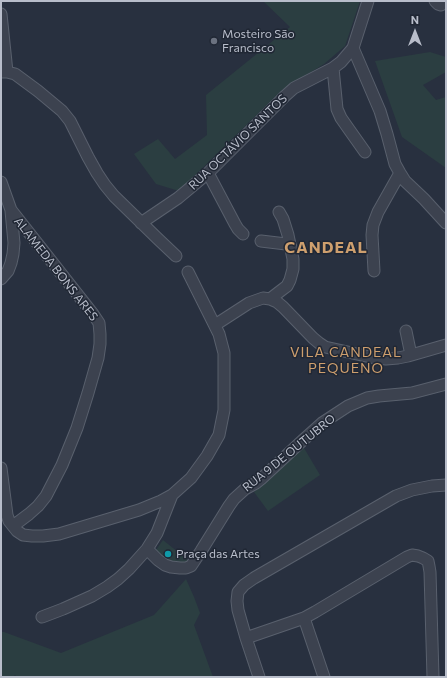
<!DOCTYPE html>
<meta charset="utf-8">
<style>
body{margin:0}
#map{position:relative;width:447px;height:678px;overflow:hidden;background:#28303f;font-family:Commissioner,sans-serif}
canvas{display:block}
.frame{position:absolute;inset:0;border:2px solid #b8bdca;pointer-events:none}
.north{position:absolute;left:395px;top:12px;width:40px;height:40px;-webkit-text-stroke:3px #202734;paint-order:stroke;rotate:0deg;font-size:11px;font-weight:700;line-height:16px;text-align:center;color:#b8bdca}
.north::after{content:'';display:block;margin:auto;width:14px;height:18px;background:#b8bdca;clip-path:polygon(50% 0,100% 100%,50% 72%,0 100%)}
</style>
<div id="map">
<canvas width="447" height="678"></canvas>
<div class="frame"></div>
<div class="north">N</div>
</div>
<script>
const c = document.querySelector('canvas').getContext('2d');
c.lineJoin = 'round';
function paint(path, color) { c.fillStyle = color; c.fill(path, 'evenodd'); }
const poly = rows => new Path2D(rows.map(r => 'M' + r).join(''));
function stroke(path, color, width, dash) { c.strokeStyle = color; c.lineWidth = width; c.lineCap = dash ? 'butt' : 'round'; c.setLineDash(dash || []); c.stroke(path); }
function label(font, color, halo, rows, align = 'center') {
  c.font = font + ' Commissioner,sans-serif'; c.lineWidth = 3; c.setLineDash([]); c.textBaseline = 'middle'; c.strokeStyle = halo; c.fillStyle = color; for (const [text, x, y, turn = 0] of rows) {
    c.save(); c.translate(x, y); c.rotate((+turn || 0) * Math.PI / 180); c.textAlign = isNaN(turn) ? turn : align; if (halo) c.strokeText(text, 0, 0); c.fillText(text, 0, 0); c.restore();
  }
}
paint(poly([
 [263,1,360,1,345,46,324,64,282,90,179,191,156,184,134,154,158,139,175,159,207,135,206,95,290,27],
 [430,52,446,57,446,72,423,85,436,100,446,97,446,168,402,137,375,61],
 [304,448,320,475,268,511,254,492],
 [163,540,189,561,182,566,168,561,156,550],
 [186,579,194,597,200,613,194,625,213,677,17,677,15,675,13,677,1,677,1,632,4,632,61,653,154,615]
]), '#2b3e41');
const minor = poly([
 [435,1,438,4,441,5,446,2],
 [1,14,7,72],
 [353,48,380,111,387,134,395,164,400,173,405,181,424,199,446,223],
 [333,68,337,109,341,118,348,128,365,152],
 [1,72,7,72,15,74,38,91,62,111,70,121,88,157,97,173,105,185,114,196,157,238,176,256],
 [208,173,235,224,238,229,243,234],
 [1,182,11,210,93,314,99,323,100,334,100,344,98,358,88,393,77,428,62,465,46,496,38,506,29,514,13,526],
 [141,223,178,198,208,173,285,96,294,88,333,68,341,62,353,48,368,1],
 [261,241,286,244,291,247],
 [374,271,372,235,373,225,378,212,400,173],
 [1,279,8,271,11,263,13,254,14,243,11,211],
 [270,299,277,302,283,307,313,338,319,343,325,347,375,358,386,359,398,358,408,356,446,345],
 [215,325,249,303,263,298,270,299,283,289,287,286,290,280,293,269,293,259,288,235,283,219,279,212],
 [406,331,411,355],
 [1,468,7,515,9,521,17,531,23,535,32,536,43,536,59,534,139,510,161,501,172,495,191,478,207,456,219,435,224,410,224,353,219,334,188,272],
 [147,549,158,560,165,565,171,567,180,568,186,568,191,566,201,551,229,506,234,499,245,489,256,483,261,479,302,441,322,423,348,406,367,398,379,396,412,393,446,384],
 [42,617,63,609,92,596,107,587,118,579,129,569,147,549,157,533,172,495],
 [304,618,324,677],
 [246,638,304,618,315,612,407,557,412,555,418,556,423,558,428,561,429,566,430,572,433,677],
 [259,677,246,638,238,610,237,601,238,592,244,585,254,578,396,496,412,490,432,486,446,485]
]);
stroke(minor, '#59606d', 13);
stroke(minor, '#3c424f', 11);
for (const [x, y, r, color] of [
 [214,41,4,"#6b7280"],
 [168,554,4,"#0f9aa8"]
]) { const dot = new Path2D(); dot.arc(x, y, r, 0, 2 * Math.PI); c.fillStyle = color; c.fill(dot); stroke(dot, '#202734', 1.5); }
label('12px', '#b8bdca', '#202734', [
 ["Mosteiro São",222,34],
 ["Francisco",222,48],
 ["Praça das Artes",176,554]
], 'left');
label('12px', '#b8bdca', '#202734', [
 ["RUA OCTÁVIO SANTOS",238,142,-44],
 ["ALAMEDA BONS ARES",56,269,52],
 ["RUA 9 DE OUTUBRO",289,453,-39]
]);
c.letterSpacing = '1px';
label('14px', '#ce9f6e', '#202734', [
 ["VILA CANDEAL",346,352],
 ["PEQUENO",346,368]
]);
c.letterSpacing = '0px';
c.letterSpacing = '1px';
label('bold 16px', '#ce9f6e', '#202734', [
 ["CANDEAL",326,248]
]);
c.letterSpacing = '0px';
</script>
